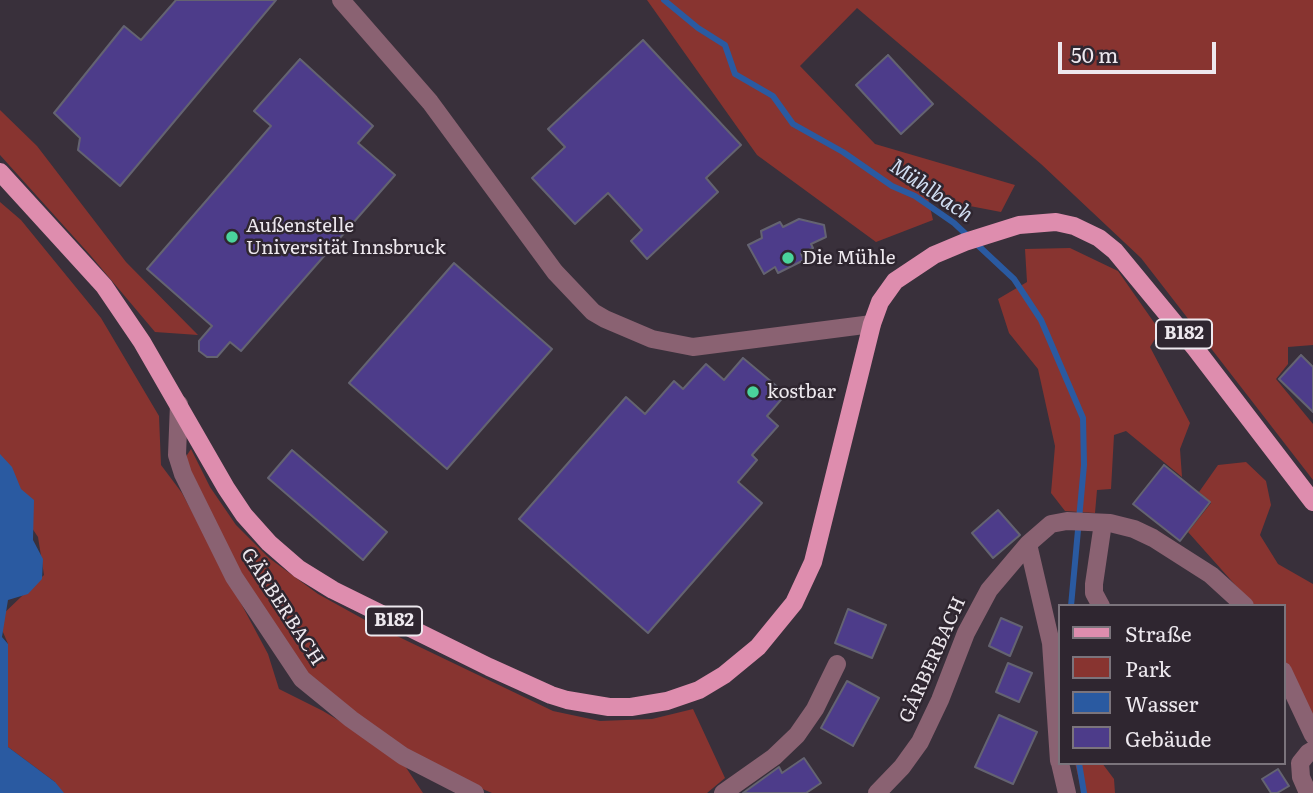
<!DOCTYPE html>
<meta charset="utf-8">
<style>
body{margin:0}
#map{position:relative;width:1313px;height:793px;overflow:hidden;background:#39303b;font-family:Literata,serif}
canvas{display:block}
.legend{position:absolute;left:1058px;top:604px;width:228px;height:161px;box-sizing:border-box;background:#2f2630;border:2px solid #7b747c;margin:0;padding:9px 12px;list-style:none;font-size:21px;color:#ede8ee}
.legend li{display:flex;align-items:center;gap:14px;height:35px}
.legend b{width:35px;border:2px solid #7b747c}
.scale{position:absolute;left:1058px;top:42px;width:158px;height:32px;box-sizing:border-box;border:4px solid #ede8ee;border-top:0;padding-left:9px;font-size:21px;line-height:24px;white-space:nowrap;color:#ede8ee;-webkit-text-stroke:5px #2f2630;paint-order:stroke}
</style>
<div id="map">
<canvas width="1313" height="793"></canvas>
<ul class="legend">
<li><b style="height:9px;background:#de8dae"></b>Straße</li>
<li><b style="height:19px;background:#883430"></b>Park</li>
<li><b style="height:19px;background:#2a5aa1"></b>Wasser</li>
<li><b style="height:19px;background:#4d3c8a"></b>Gebäude</li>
</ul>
<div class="scale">50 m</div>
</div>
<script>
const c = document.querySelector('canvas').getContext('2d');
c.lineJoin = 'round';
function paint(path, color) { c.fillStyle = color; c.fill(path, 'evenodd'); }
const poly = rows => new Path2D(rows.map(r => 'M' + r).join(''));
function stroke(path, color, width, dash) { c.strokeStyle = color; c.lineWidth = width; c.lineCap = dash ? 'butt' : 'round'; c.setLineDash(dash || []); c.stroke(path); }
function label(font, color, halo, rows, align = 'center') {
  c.font = font + ' Literata,serif'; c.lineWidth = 5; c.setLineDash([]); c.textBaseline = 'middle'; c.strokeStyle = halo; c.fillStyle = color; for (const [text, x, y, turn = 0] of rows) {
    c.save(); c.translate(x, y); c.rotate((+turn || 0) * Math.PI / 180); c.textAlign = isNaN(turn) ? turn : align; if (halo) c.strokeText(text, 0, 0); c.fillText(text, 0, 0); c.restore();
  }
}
paint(poly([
 [647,0,1313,0,1313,345,1288,347,1288,364,1276,379,1313,424,1313,480,1141,258,1041,164,857,8,800,66,875,144,1015,185,1001,212,928,198,933,220,876,242,757,155],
 [0,110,37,146,126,262,198,335,155,332,91,256,0,155],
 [0,202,21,220,101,318,159,416,161,465,182,493,268,654,279,689,323,711,399,757,423,793,52,793,55,782,8,747,8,644,0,625,0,617,44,575,38,537,0,481],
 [1070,248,1118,271,1160,331,1150,347,1190,423,1180,449,1182,477,1126,431,1114,435,1111,489,1097,490,1095,513,1065,511,1051,493,1055,446,1038,369,1009,333,998,299,1027,282,1025,249],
 [191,449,210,487,236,525,269,558,318,594,374,625,553,711,600,721,652,719,693,709,725,778,707,793,492,793,435,769,319,689,294,660,222,546,185,458],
 [1246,462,1266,481,1271,505,1260,535,1278,564,1313,584,1313,719,1305,706,1283,656,1283,606,1254,606,1188,532,1211,503,1199,492,1218,465],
 [1075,763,1102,763,1114,779,1115,793,1082,793]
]), '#883430');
paint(poly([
 [0,454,12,467,21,489,34,500,33,540,43,559,42,579,28,594,8,600,2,637,8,644,8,747,55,782,64,793,0,793]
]), '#2a5aa1');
stroke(poly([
 [664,0,698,28,725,45,735,74,773,96,793,124,843,152,892,186,915,196,954,223,1014,279,1041,320,1083,418,1084,465,1071,606],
 [1079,763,1084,793]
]), '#2a5aa1', 6);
const building = poly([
 [176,0,276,0,120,186,78,150,80,138,54,113,124,26,141,40,176,0],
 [643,40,741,145,706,178,718,192,647,259,631,241,642,230,608,193,575,224,532,178,565,147,548,129,643,40],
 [888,55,933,104,901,134,856,85,888,55],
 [300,59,373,126,358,143,395,175,241,351,230,342,217,357,207,357,199,351,199,341,212,326,147,269,271,126,254,111,300,59],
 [799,219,824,225,826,237,811,244,813,248,801,254,804,260,778,273,775,267,764,274,748,245,762,238,761,231,780,222,783,227,799,219],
 [454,263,552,349,447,469,349,383,454,263],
 [1301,355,1313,367,1313,412,1279,379,1301,355],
 [743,358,786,394,767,416,778,426,752,455,757,460,738,482,762,503,648,633,519,519,626,397,645,414,674,381,683,389,706,364,724,380,743,358],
 [292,450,387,532,363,560,268,478,292,450],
 [1164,465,1210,502,1180,541,1133,504,1164,465],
 [998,510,1020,535,993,558,972,533,998,510],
 [848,609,886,625,872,658,835,643,848,609],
 [1001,618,1022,627,1010,656,989,646,1001,618],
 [1008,663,1032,673,1019,702,996,692,1008,663],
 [847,681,879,698,853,746,821,728,847,681],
 [999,715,1037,732,1013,784,975,767,999,715],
 [804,758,821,783,806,793,743,793,779,767,782,773,804,758],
 [1278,769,1289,786,1277,793,1271,793,1262,779,1278,769]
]);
paint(building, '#4d3c8a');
stroke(building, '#646371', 2);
stroke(poly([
 [341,0,430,102,555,272,593,312,605,319,652,339,693,347,872,324],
 [179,404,177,455,183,474,234,577,302,679,351,719,403,756,475,793],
 [1028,544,1051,643,1059,761],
 [1101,606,1094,593,1094,584,1103,523],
 [1283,671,1313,735],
 [1060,763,1067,793],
 [723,793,774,757,797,735,815,709,837,664],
 [877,793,902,767,920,742,940,700,966,633,989,590,1028,544,1051,524,1067,521,1110,523,1134,529,1153,538,1211,575,1245,606],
 [1308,793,1301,777,1300,763,1308,753,1313,750]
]), '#8a6272', 18);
stroke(poly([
 [0,172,104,286,142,342,226,488,244,515,269,543,299,569,333,590,489,667,551,695,567,700,609,707,631,707,667,701,699,690,724,675,758,647,794,603,813,562,872,324,880,302,895,281,934,255,965,242,1019,225,1056,222,1074,226,1099,238,1115,251,1195,348,1313,502]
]), '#de8dae', 18);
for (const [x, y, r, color] of [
 [232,237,7,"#4ad49c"],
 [788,258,7,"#4ad49c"],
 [753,392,7,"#4ad49c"]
]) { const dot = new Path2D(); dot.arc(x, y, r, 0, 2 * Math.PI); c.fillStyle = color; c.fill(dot); stroke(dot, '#2f2630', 2.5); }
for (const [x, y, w] of [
 [1184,334,56],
 [394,621,56]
]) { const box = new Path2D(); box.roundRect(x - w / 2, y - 14.5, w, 29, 5); c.fillStyle = '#2f2630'; c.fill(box); stroke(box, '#ede8ee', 2); }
label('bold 18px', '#ede8ee', null, [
 ["B182",1184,334],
 ["B182",394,621]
]);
label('19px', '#ede8ee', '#2f2630', [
 ["Außenstelle",246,226],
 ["Universität Innsbruck",246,248],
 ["Die Mühle",802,258],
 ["kostbar",767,392]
], 'left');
label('19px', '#ede8ee', '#2f2630', [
 ["GÄRBERBACH",282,607,57],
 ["GÄRBERBACH",933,660,-66]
]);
label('italic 21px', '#d0ddf1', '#2f2630', [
 ["Mühlbach",931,191,34]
]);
</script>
